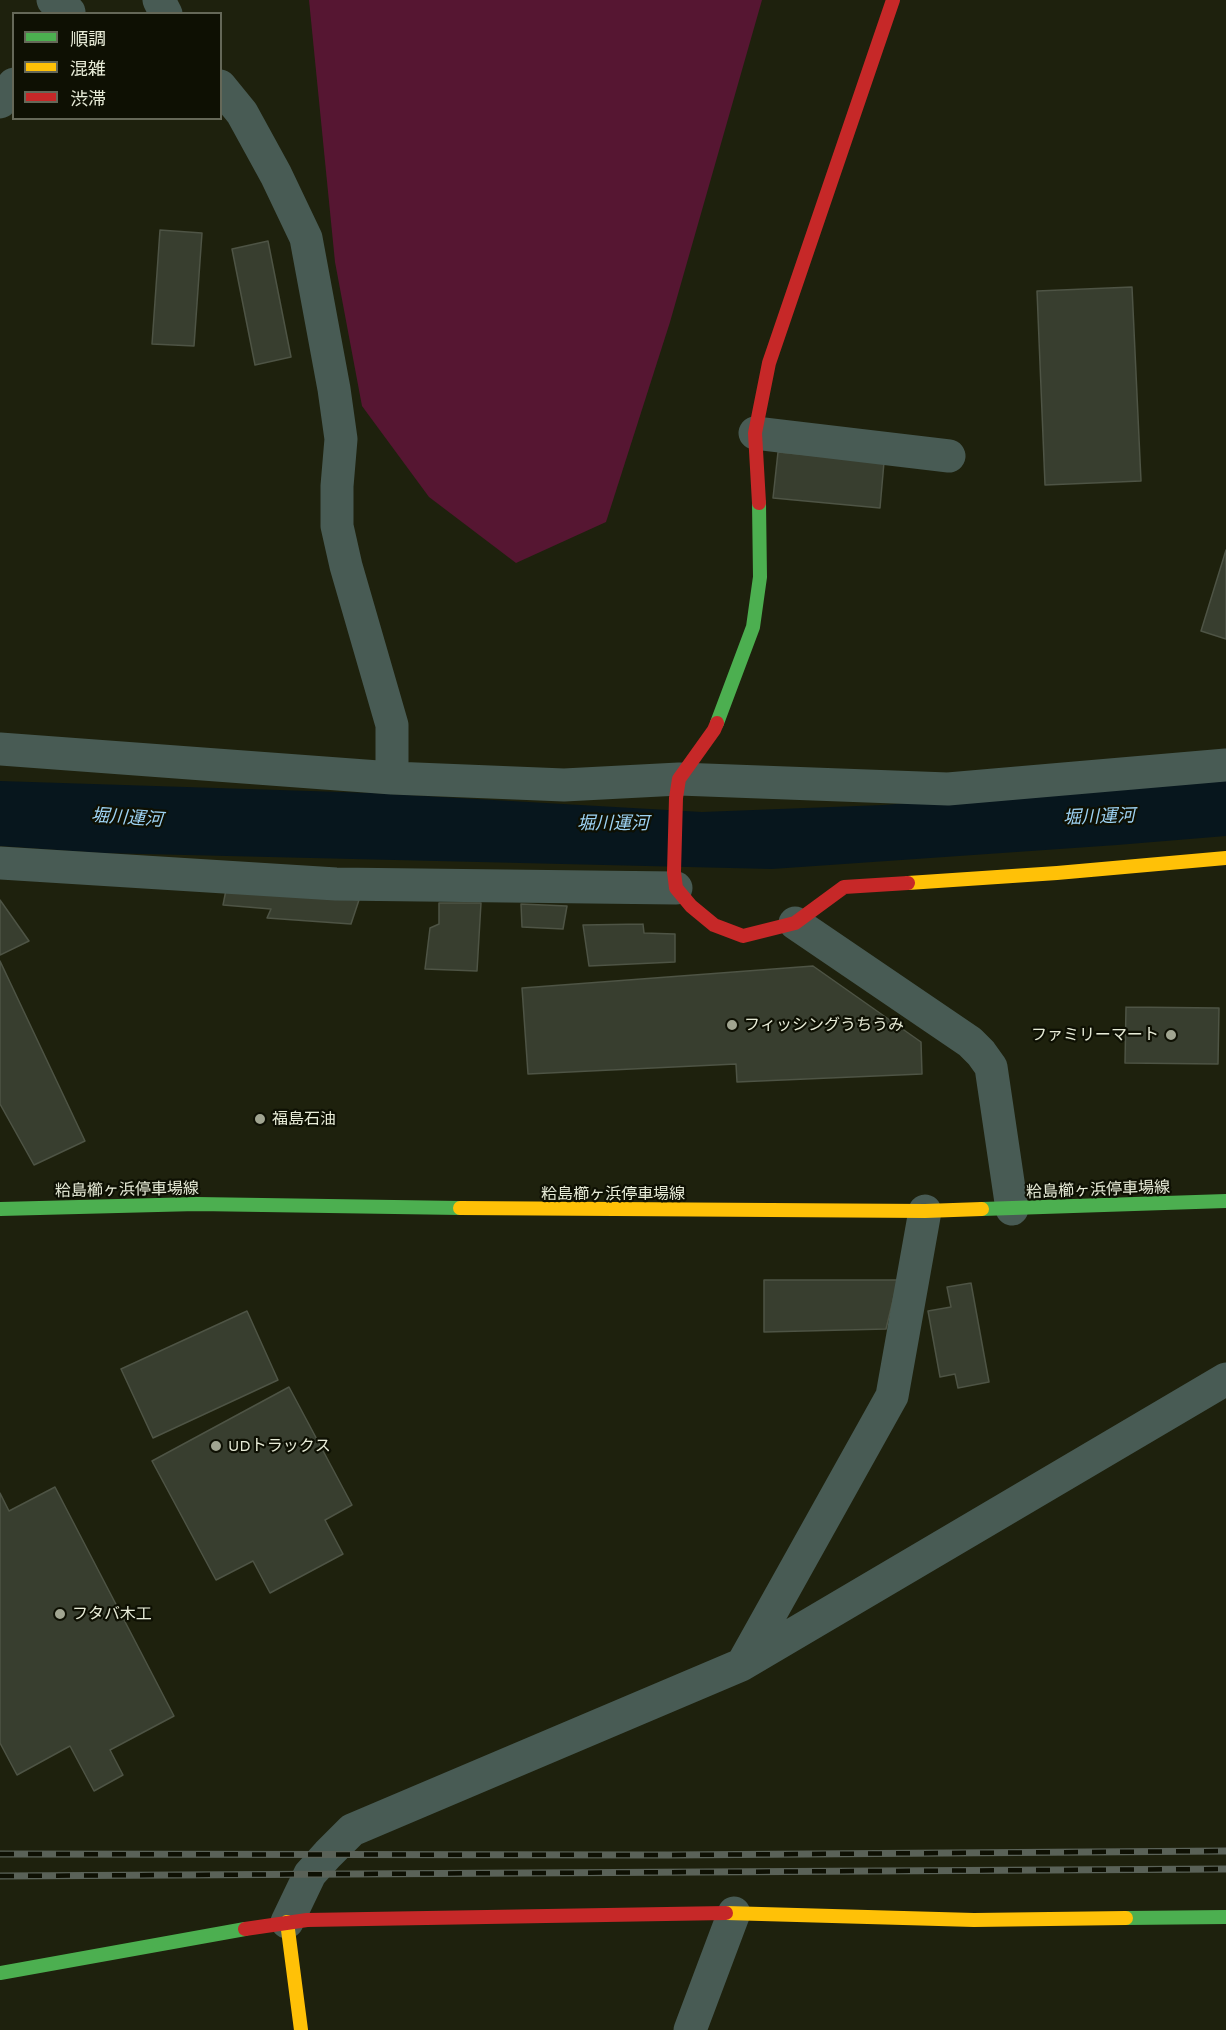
<!DOCTYPE html>
<meta charset="utf-8">
<style>
body{margin:0}
#map{position:relative;width:1226px;height:2030px;overflow:hidden;background:#1e210d;font-family:"Work Sans","Noto Sans JP",sans-serif}
canvas{display:block}
.legend{position:absolute;left:12px;top:12px;width:210px;height:108px;box-sizing:border-box;background:#0e1003;border:2px solid #656858;margin:0;padding:8px 10px;list-style:none;font-size:18px;color:#e8ecd8}
.legend li{display:flex;align-items:center;gap:12px;height:30px}
.legend b{width:30px;border:2px solid #656858}
</style>
<div id="map">
<canvas width="1226" height="2030"></canvas>
<ul class="legend">
<li><b style="height:8px;background:#4caf50"></b>順調</li>
<li><b style="height:8px;background:#ffc107"></b>混雑</li>
<li><b style="height:8px;background:#c62828"></b>渋滞</li>
</ul>
</div>
<script>
const c = document.querySelector('canvas').getContext('2d');
c.lineJoin = 'round';
function paint(path, color) { c.fillStyle = color; c.fill(path, 'evenodd'); }
const poly = rows => new Path2D(rows.map(r => 'M' + r).join(''));
function stroke(path, color, width, dash) { c.strokeStyle = color; c.lineWidth = width; c.lineCap = dash ? 'butt' : 'round'; c.setLineDash(dash || []); c.stroke(path); }
function label(font, color, halo, rows, align = 'center') {
  c.font = font + ' "Work Sans","Noto Sans JP",sans-serif'; c.lineWidth = 4.5; c.setLineDash([]); c.textBaseline = 'middle'; c.strokeStyle = halo; c.fillStyle = color; for (const [text, x, y, turn = 0] of rows) {
    c.save(); c.translate(x, y); c.rotate((+turn || 0) * Math.PI / 180); c.textAlign = isNaN(turn) ? turn : align; if (halo) c.strokeText(text, 0, 0); c.fillText(text, 0, 0); c.restore();
  }
}
paint(poly([
 [309,0,762,0,670,322,606,522,516,563,429,497,362,406,335,262]
]), '#561632');
paint(poly([
 [1226,779,1226,836,1117,845,772,869,102,853,0,846,0,781,372,793,702,812,883,805]
]), '#07161d');
const building = poly([
 [160,230,202,233,194,346,152,344,160,230],
 [268,241,291,357,255,365,232,249,268,241],
 [1132,287,1141,481,1045,485,1037,291,1132,287],
 [778,452,884,462,880,508,773,498,778,452],
 [1226,550,1226,639,1201,631,1226,550],
 [227,885,359,900,351,924,267,918,271,909,223,905,227,885],
 [0,900,29,941,0,955,0,900],
 [439,903,481,903,477,971,425,969,430,928,439,924,439,903],
 [521,904,567,906,563,929,522,927,521,904],
 [643,924,644,933,675,934,675,962,589,966,583,925,643,924],
 [0,961,85,1141,34,1165,0,1104,0,961],
 [813,966,921,1042,922,1074,737,1082,736,1064,528,1074,522,988,813,966],
 [1126,1007,1219,1008,1218,1064,1125,1063,1126,1007],
 [764,1280,898,1280,886,1329,764,1332,764,1280],
 [971,1283,989,1382,958,1388,955,1374,940,1377,928,1311,951,1307,947,1287,971,1283],
 [247,1311,278,1380,153,1438,121,1369,247,1311],
 [289,1387,352,1505,325,1520,343,1554,270,1593,253,1561,216,1580,152,1461,289,1387],
 [55,1487,174,1716,110,1750,123,1775,94,1791,70,1746,17,1775,0,1743,0,1493,9,1511,55,1487]
]);
paint(building, '#383e2f');
stroke(building, '#4e5445', 1.5);
stroke(poly([
 [53,0,69,12],
 [159,0,166,14],
 [220,86,242,113,276,175,306,238,334,389,341,439,337,486,337,526,346,566,392,725,392,778],
 [0,102,14,84],
 [755,433,949,456],
 [0,749,392,778,564,785,679,779,948,789,1226,765],
 [0,863,336,884,676,888],
 [795,923,970,1042,981,1053,991,1067,1012,1209],
 [743,1663,892,1396,925,1211],
 [287,1922,310,1874,328,1854,352,1830,741,1665,1226,1379],
 [690,2030,734,1913]
]), '#485b54', 33);
stroke(poly([
 [717,723,753,627,760,577,759,503],
 [0,1209,197,1204,460,1208],
 [982,1209,1226,1201],
 [1126,1918,1226,1917],
 [0,1973,245,1929]
]), '#4caf50', 14);
stroke(poly([
 [908,883,1057,873,1226,858],
 [460,1208,925,1211,982,1209],
 [726,1913,974,1920,1126,1918],
 [287,1922,301,2030]
]), '#ffc107', 14);
stroke(poly([
 [759,503,755,433,769,363,893,0],
 [717,723,714,730,679,779,676,798,674,872,676,888,691,906,714,925,743,936,795,923,844,887,908,883],
 [245,1929,307,1920,726,1913]
]), '#c62828', 14);
const rail = poly([
 [0,1854,668,1855,1226,1851],
 [0,1876,1226,1869]
]);
stroke(rail, '#5a6258', 7);
stroke(rail, '#0e1003', 4.5, [14]);
for (const [x, y, r, color] of [
 [732,1025,6,"#a1a591"],
 [1171,1035,6,"#a1a591"],
 [260,1119,6,"#a1a591"],
 [216,1446,6,"#a1a591"],
 [60,1614,6,"#a1a591"]
]) { const dot = new Path2D(); dot.arc(x, y, r, 0, 2 * Math.PI); c.fillStyle = color; c.fill(dot); stroke(dot, '#0e1003', 2); }
label('16px', '#e8ecd8', '#0e1003', [
 ["フィッシングうちうみ",744,1025],
 ["ファミリーマート",1159,1035,"right"],
 ["福島石油",272,1119],
 ["UDトラックス",228,1446],
 ["フタバ木工",72,1614]
], 'left');
label('16px', '#e8ecd8', '#0e1003', [
 ["粭島櫛ヶ浜停車場線",127,1190,-1],
 ["粭島櫛ヶ浜停車場線",1098,1190,-2],
 ["粭島櫛ヶ浜停車場線",613,1194]
]);
label('italic 18px', '#9dd2f3', '#0e1003', [
 ["堀川運河",1099,817,-2],
 ["堀川運河",127,818,4],
 ["堀川運河",613,824]
]);
</script>
